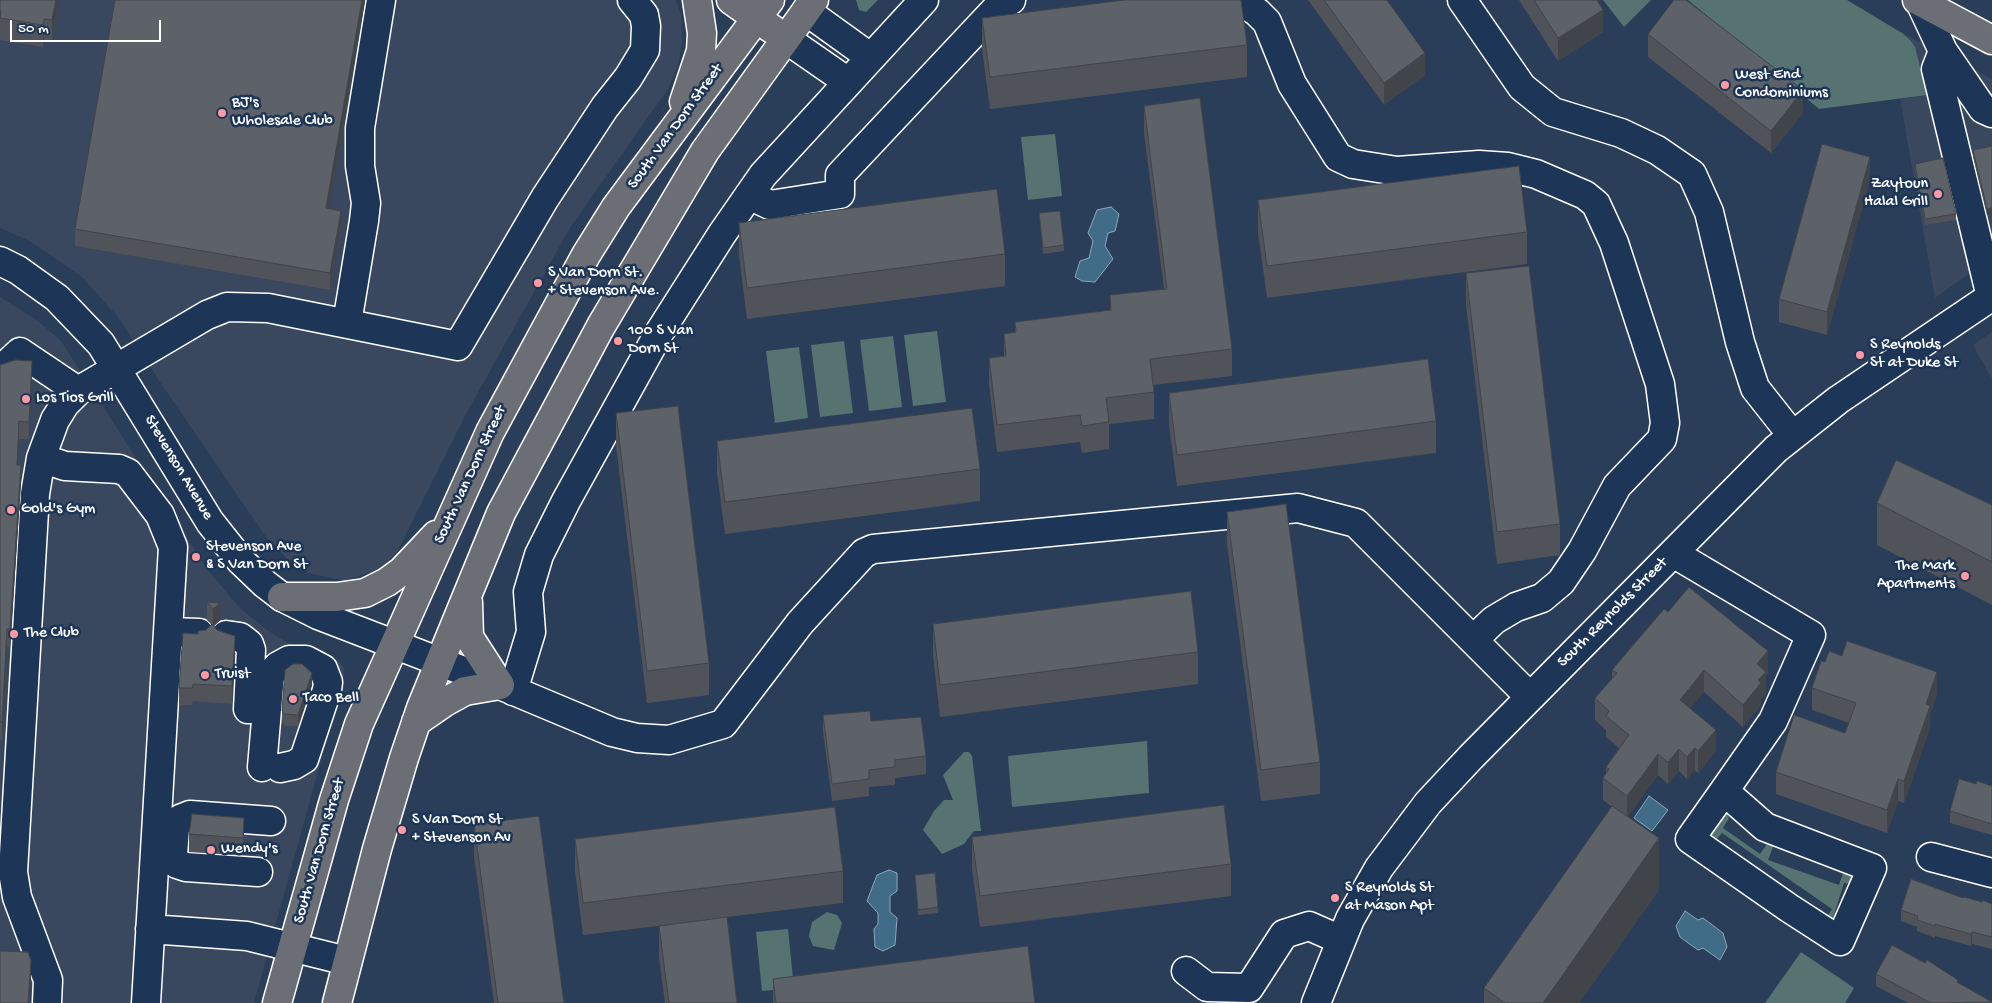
<!DOCTYPE html>
<style>
body{margin:0}
#map{position:relative;width:1992px;height:1003px;overflow:hidden;background:#2a3e5a;font-family:"Gochi Hand",sans-serif}
canvas{display:block}
.scale{position:absolute;left:10px;top:20px;width:151px;height:22px;box-sizing:border-box;border:2px solid #fff;border-top:0;padding-left:6px;font-size:15px;line-height:18px;white-space:nowrap;color:#fff;-webkit-text-stroke:4px #1d3557;paint-order:stroke}
</style>
<div id="map">
<canvas width="1992" height="1003"></canvas>
<div class="scale">50 m</div>
</div>
<script>
const c = document.querySelector('canvas').getContext('2d');
c.lineJoin = 'round';
function paint(path, color) { c.fillStyle = color; c.fill(path, 'evenodd'); }
const poly = rows => new Path2D(rows.map(r => 'M' + r).join(''));
function stroke(path, color, width, dash) { c.strokeStyle = color; c.lineWidth = width; c.lineCap = dash ? 'butt' : 'round'; c.setLineDash(dash || []); c.stroke(path); }
function label(font, color, halo, rows, align = 'center') {
  c.font = font + ' "Gochi Hand",sans-serif'; c.lineWidth = 5; c.setLineDash([]); c.textBaseline = 'middle'; c.strokeStyle = halo; c.fillStyle = color; for (const [text, x, y, turn = 0] of rows) {
    c.save(); c.translate(x, y); c.rotate((+turn || 0) * Math.PI / 180); c.textAlign = isNaN(turn) ? turn : align; if (halo) c.strokeText(text, 0, 0); c.fillText(text, 0, 0); c.restore();
  }
}
paint(poly([
 [0,0,676,0,681,15,682,41,678,66,668,89,571,226,467,412,396,554,383,567,346,581,308,573,293,565,266,537,160,382,118,317,82,277,30,241,0,228],
 [1902,33,1992,79,1992,257,1935,298,1900,99,1927,95,1915,48],
 [0,297,38,321,61,341,207,569,241,609,267,630,286,642,339,661,344,668,344,677,254,1003,0,1003],
 [1992,332,1992,379,1973,345]
]), '#39485e');
paint(poly([
 [856,0,878,0,866,12,859,10],
 [1603,0,1651,0,1624,27],
 [1688,0,1847,0,1902,33,1910,40,1915,47,1927,95,1819,109],
 [1055,134,1062,196,1028,200,1021,137],
 [937,331,946,402,913,406,904,335],
 [893,336,902,407,869,411,860,340],
 [844,341,853,413,820,417,811,345],
 [799,347,808,418,775,423,766,351],
 [1147,741,1149,793,1012,807,1008,756],
 [964,752,969,752,972,756,981,831,974,831,964,844,942,854,923,830,934,811,944,800,953,800,943,775],
 [1727,813,1729,818,1723,828,1760,854,1769,841,1774,844,1768,860,1839,885,1844,870,1857,878,1851,884,1844,883,1833,918,1841,921,1842,925,1825,920,1832,909,1722,833,1715,841,1705,833,1721,814],
 [827,912,837,915,842,923,834,950,813,946,809,936,812,922],
 [788,929,794,988,762,991,756,932],
 [1801,952,1854,988,1845,1003,1765,1003]
]), '#577371');
const water = poly([
 [1111,207,1119,214,1115,231,1108,233,1105,246,1113,259,1095,282,1082,281,1075,277,1080,261,1089,258,1093,241,1088,233,1097,210,1111,207],
 [1649,796,1668,810,1652,831,1634,818,1649,796],
 [889,870,897,873,897,891,890,896,890,912,897,918,895,945,883,951,875,947,874,929,878,924,878,913,867,901,877,875,889,870],
 [1685,911,1698,920,1703,918,1723,933,1727,947,1720,960,1703,948,1698,950,1680,937,1676,926,1685,911]
]);
paint(water, '#416c87');
stroke(water, '#8da7b7', 1);
const minor = poly([
 [1238,0,1257,12,1267,22,1292,84,1338,157,1353,164,1397,171,1479,165,1508,167,1536,174,1585,195,1596,204,1614,243,1660,384,1665,423,1662,439,1617,486,1582,551,1561,582,1542,598,1516,607,1494,620,1473,640],
 [1462,0,1522,87,1553,112,1621,133,1657,150,1692,174,1709,212,1740,342,1755,388,1792,435],
 [1920,2,1943,51,1936,69,1991,297],
 [806,11,870,57],
 [786,39,848,82],
 [1943,51,1983,109,1992,113],
 [749,195,770,205,840,194,840,175,994,11,1011,0],
 [0,261,18,270,57,298,101,344,210,522,241,561,265,584,282,597,318,615,500,685,612,732,637,738,669,740,723,724,800,623,864,553,873,549,1298,508,1356,523,1530,697],
 [347,323,364,221,366,203,360,166,360,128,381,0],
 [0,367,4,367,20,352,78,391],
 [41,458,65,466,119,469,128,473,160,515,173,547,146,1003],
 [1673,553,1811,635,1773,721,1724,791,1690,839,1789,908,1840,941,1872,868,1765,827,1724,791],
 [169,632,199,633],
 [226,635,240,637,249,644,251,650,248,709],
 [513,691,531,632,528,592,539,555,566,501,659,333,722,234,763,175,924,0],
 [262,767,270,675,278,666,289,660,306,660,323,669,328,682,327,690,304,759,294,765,280,768],
 [1931,857,1992,873],
 [258,872,186,867,177,864,173,855,175,828,180,819,190,815,271,821],
 [150,929,247,936,347,961],
 [1186,971,1207,987,1249,988,1284,934,1309,926,1341,940],
 [47,1003,48,980,17,897,13,872,35,494,41,458,55,420,65,404,78,391,207,315,227,307,268,308,458,346,545,198,605,107,628,78,645,50,646,26,644,15,632,0],
 [1316,1003,1350,919,1379,868,1428,803,1471,757,1776,449,1838,400,1992,296]
]);
const major = poly([
 [731,0,772,29],
 [1917,0,1992,40],
 [684,102,701,51,702,33,697,0],
 [282,597,337,597,365,593,387,582,402,571,436,535],
 [416,722,445,702,465,691,500,685,469,637,468,602],
 [277,1003,334,800,359,724,490,432,586,255,616,207,770,0],
 [337,1003,377,849,404,758,421,708,501,513,601,326,705,151,814,0]
]);
stroke(minor, '#fff', 31);
stroke(major, '#fff', 31);
stroke(minor, '#1d3557', 28);
stroke(major, '#6b6f75', 28);
paint(poly([
 [0,0,59,0,52,43,44,41,43,47,0,40],
 [365,0,329,209,341,228,330,290,75,246,75,229],
 [1308,0,1387,0,1425,75,1384,105],
 [1519,0,1597,0,1603,32,1558,61],
 [982,18,1247,45,1247,77,990,109,982,49],
 [1648,34,1803,113,1771,153,1648,57],
 [1144,106,1232,349,1232,376,1153,385,1154,392,1154,419,1109,424,1109,449,1082,453,1080,442,997,452,989,385,989,358,1004,356,1004,334,1015,333,1015,322,1110,310,1110,295,1164,289,1144,133],
 [1992,146,1987,215,1973,156,1973,150],
 [1915,164,1956,214,1956,220,1925,225,1915,170],
 [1870,179,1827,335,1779,322,1779,299],
 [1258,200,1527,232,1527,264,1267,298,1258,232],
 [1039,213,1064,245,1064,251,1043,254],
 [739,223,1005,254,1005,286,747,319,739,255],
 [1466,273,1560,524,1560,555,1497,564,1466,305],
 [0,365,32,379,29,439,19,439,17,465,21,483,10,647,7,647,2,740,0,740],
 [1169,393,1436,421,1436,453,1177,486,1169,425],
 [616,413,709,663,709,695,647,703,616,445],
 [717,441,980,469,980,501,725,534,717,473],
 [1877,503,1992,505,1992,605,1877,545],
 [1227,512,1320,762,1320,794,1261,801,1227,544],
 [207,602,220,603,220,620,214,626,235,653,232,704,193,701,192,705,179,705,179,688,198,634,206,630,212,625,207,620],
 [1664,609,1768,673,1766,675,1766,694,1761,699,1761,705,1743,727,1704,692,1690,708,1716,751,1698,773,1695,770,1687,779,1679,771,1668,784,1658,775,1628,816,1659,890,1579,1003,1484,1003,1484,988,1612,807,1603,800,1603,778,1606,773,1606,767,1619,748,1606,737,1606,730,1595,720,1595,698,1612,679,1612,670],
 [933,624,1198,652,1198,684,940,717,933,656],
 [312,684,298,726,285,726,282,722,282,711],
 [1812,688,1937,695,1930,714,1930,728,1904,803,1898,801,1887,833,1776,794,1776,772,1845,733,1849,723,1812,710],
 [823,715,926,756,926,774,895,778,895,785,869,787,869,796,832,801,823,732],
 [1992,786,1992,835,1950,823,1950,811],
 [474,824,564,1003,494,1003,474,856],
 [189,834,244,835,243,855,189,852],
 [972,837,1231,864,1231,896,980,927,972,869],
 [575,839,843,871,843,903,727,917,737,1003,665,1003,659,958,659,926,692,922,583,935,575,871],
 [915,875,938,907,938,913,918,915],
 [1982,902,1992,904,1992,949,1972,944,1971,946,1935,936,1935,938,1917,931,1917,927,1901,921,1901,910],
 [1876,974,1958,983,1992,1002,1992,1003,1908,1003,1876,986],
 [773,979,1035,1003,773,1003]
]), '#505359');
paint(poly([
 [56,0,59,0,52,43,52,20],
 [362,0,365,0,326,226,326,208],
 [1603,10,1603,32,1558,61,1558,38],
 [44,19,44,41,43,47,43,25],
 [1425,53,1425,75,1384,105,1384,83],
 [1803,90,1803,113,1771,153,1771,131],
 [1870,157,1870,179,1827,335,1827,312],
 [1992,208,1992,214,1987,215,1987,209],
 [341,211,341,228,330,290,330,273],
 [32,361,32,379,29,439,29,422],
 [19,421,19,439,17,482,17,465],
 [21,465,21,483,10,647,10,629],
 [220,603,220,620,213,627,213,609],
 [7,629,7,647,2,740,2,722],
 [235,636,235,653,232,704,232,686],
 [1768,651,1768,673,1766,675,1766,694,1761,699,1761,705,1743,727,1743,705,1757,664],
 [1704,670,1704,692,1680,721,1680,700],
 [1937,672,1937,695,1930,714,1930,728,1904,803,1904,781,1926,704],
 [312,673,312,684,298,726,298,715],
 [1716,730,1716,751,1698,773,1698,751],
 [1695,748,1695,770,1687,779,1687,757],
 [1679,749,1679,771,1668,784,1668,762],
 [1658,754,1658,775,1627,818,1627,796],
 [1898,779,1898,801,1887,833,1887,810],
 [244,818,244,835,243,855,243,838],
 [1659,838,1659,890,1579,1003,1543,1003],
 [1972,932,1972,944,1971,946,1971,934],
 [31,961,31,979,29,1003,28,1003]
]), '#414449');
const building = poly([
 [0,0,56,0,52,20,44,19,43,25,0,18,1,12,0,11,0,0],
 [115,0,362,0,326,208,341,211,330,273,75,229,115,0],
 [1124,0,1241,0,1247,45,990,77,982,18,1124,0],
 [1324,0,1387,0,1425,53,1384,83,1324,0],
 [1534,0,1597,0,1603,10,1558,38,1534,0],
 [1674,0,1686,0,1803,90,1771,131,1648,34,1674,0],
 [1200,98,1232,349,1150,359,1154,392,1106,398,1109,422,1082,426,1080,415,997,425,989,358,1006,356,1004,334,1016,332,1015,322,1111,310,1110,295,1167,289,1144,106,1200,98],
 [1822,144,1870,157,1827,312,1779,299,1822,144],
 [1992,146,1992,208,1987,209,1973,150,1992,146],
 [1943,158,1956,214,1925,219,1915,164,1943,158],
 [1519,166,1527,232,1267,266,1258,200,1519,166],
 [997,189,1005,254,747,288,739,223,997,189],
 [1060,211,1064,245,1043,248,1039,213,1060,211],
 [1529,266,1560,524,1497,532,1466,273,1529,266],
 [1428,359,1436,421,1177,455,1169,393,1428,359],
 [15,360,32,361,29,422,19,421,17,465,21,465,10,629,7,629,2,722,0,722,0,365,15,360],
 [678,406,709,663,647,671,616,413,678,406],
 [972,408,980,469,725,502,717,441,972,408],
 [1896,460,1992,505,1992,562,1877,503,1896,460],
 [1286,504,1320,762,1261,770,1227,512,1286,504],
 [1689,587,1768,651,1757,664,1766,672,1758,680,1761,683,1743,705,1704,670,1680,700,1716,730,1698,751,1695,748,1687,757,1679,749,1668,762,1658,754,1627,796,1603,778,1609,769,1606,767,1629,735,1606,716,1609,711,1595,698,1617,673,1612,670,1664,609,1668,612,1689,587],
 [1191,591,1198,652,940,685,933,624,1191,591],
 [207,602,220,603,213,609,207,602],
 [212,624,217,630,235,636,232,686,193,684,192,688,179,688,183,633,198,634,198,631,206,630,212,624],
 [1847,641,1937,672,1926,704,1930,706,1904,781,1898,779,1887,810,1776,772,1794,715,1845,733,1856,703,1812,688,1821,661,1825,662,1829,651,1842,656,1847,641],
 [293,664,302,664,312,673,298,715,285,714,282,711,285,670,293,664],
 [870,711,871,721,921,717,926,756,895,760,895,767,869,770,869,779,832,784,823,715,870,711],
 [1959,779,1976,784,1977,781,1992,786,1992,824,1950,811,1959,779],
 [1224,805,1231,864,980,896,972,837,1224,805],
 [1612,806,1659,838,1543,1003,1505,1003,1484,988,1612,806],
 [835,807,843,871,583,903,575,839,835,807],
 [192,814,244,818,243,838,189,834,192,814],
 [539,816,564,1003,498,1003,474,824,539,816],
 [935,873,938,907,918,910,915,875,935,873],
 [1911,879,1963,898,1964,897,1982,902,1982,900,1992,904,1992,937,1972,932,1971,934,1935,924,1935,926,1917,920,1918,916,1901,910,1911,879],
 [727,917,737,1003,669,1003,659,926,727,917],
 [1892,945,1925,963,1927,960,1958,980,1957,982,1992,1002,1931,1003,1876,974,1892,945],
 [1028,946,1035,1003,776,1003,773,979,1028,946],
 [0,951,28,952,31,961,28,1003,0,1003,0,951]
]);
paint(building, '#5d6168');
stroke(building, '#414449', 1);
for (const [x, y, r, color] of [
 [1725,85,5,"#ff9aa2"],
 [222,113,5,"#ff9aa2"],
 [1938,194,5,"#ff9aa2"],
 [538,283,5,"#ff9aa2"],
 [618,341,5,"#ff9aa2"],
 [1860,355,5,"#ff9aa2"],
 [26,399,5,"#ff9aa2"],
 [11,510,5,"#ff9aa2"],
 [196,557,5,"#ff9aa2"],
 [1965,576,5,"#ff9aa2"],
 [14,634,5,"#ff9aa2"],
 [205,675,5,"#ff9aa2"],
 [293,699,5,"#ff9aa2"],
 [402,830,5,"#ff9aa2"],
 [211,850,5,"#ff9aa2"],
 [1335,898,5,"#ff9aa2"]
]) { const dot = new Path2D(); dot.arc(x, y, r, 0, 2 * Math.PI); c.fillStyle = color; c.fill(dot); stroke(dot, '#1d3557', 2); }
label('16px', '#fff', '#1d3557', [
 ["West End",1735,76],
 ["Condominiums",1735,94],
 ["BJ's",232,104],
 ["Wholesale Club",232,122],
 ["Zaytoun",1928,185,"right"],
 ["Halal Grill",1928,203,"right"],
 ["S Van Dorn St.",548,274],
 ["+ Stevenson Ave.",548,292],
 ["100 S Van",628,332],
 ["Dorn St",628,350],
 ["S Reynolds",1870,346],
 ["St at Duke St",1870,364],
 ["Los Tios Grill",36,399],
 ["Gold's Gym",21,510],
 ["Stevenson Ave",206,548],
 ["& S Van Dorn St",206,566],
 ["The Mark",1955,567,"right"],
 ["Apartments",1955,585,"right"],
 ["The Club",24,634],
 ["Truist",215,675],
 ["Taco Bell",303,699],
 ["S Van Dorn St",412,821],
 ["+ Stevenson Av",412,839],
 ["Wendy's",221,850],
 ["S Reynolds St",1345,889],
 ["at Mason Apt",1345,907]
], 'left');
label('16px', '#fff', '#1d3557', [
 ["South Van Dorn Street",676,127,-54],
 ["Stevenson Avenue",178,468,59],
 ["South Van Dorn Street",471,475,-65],
 ["South Reynolds Street",1613,613,-45],
 ["South Van Dorn Street",320,851,-74]
]);
</script>
